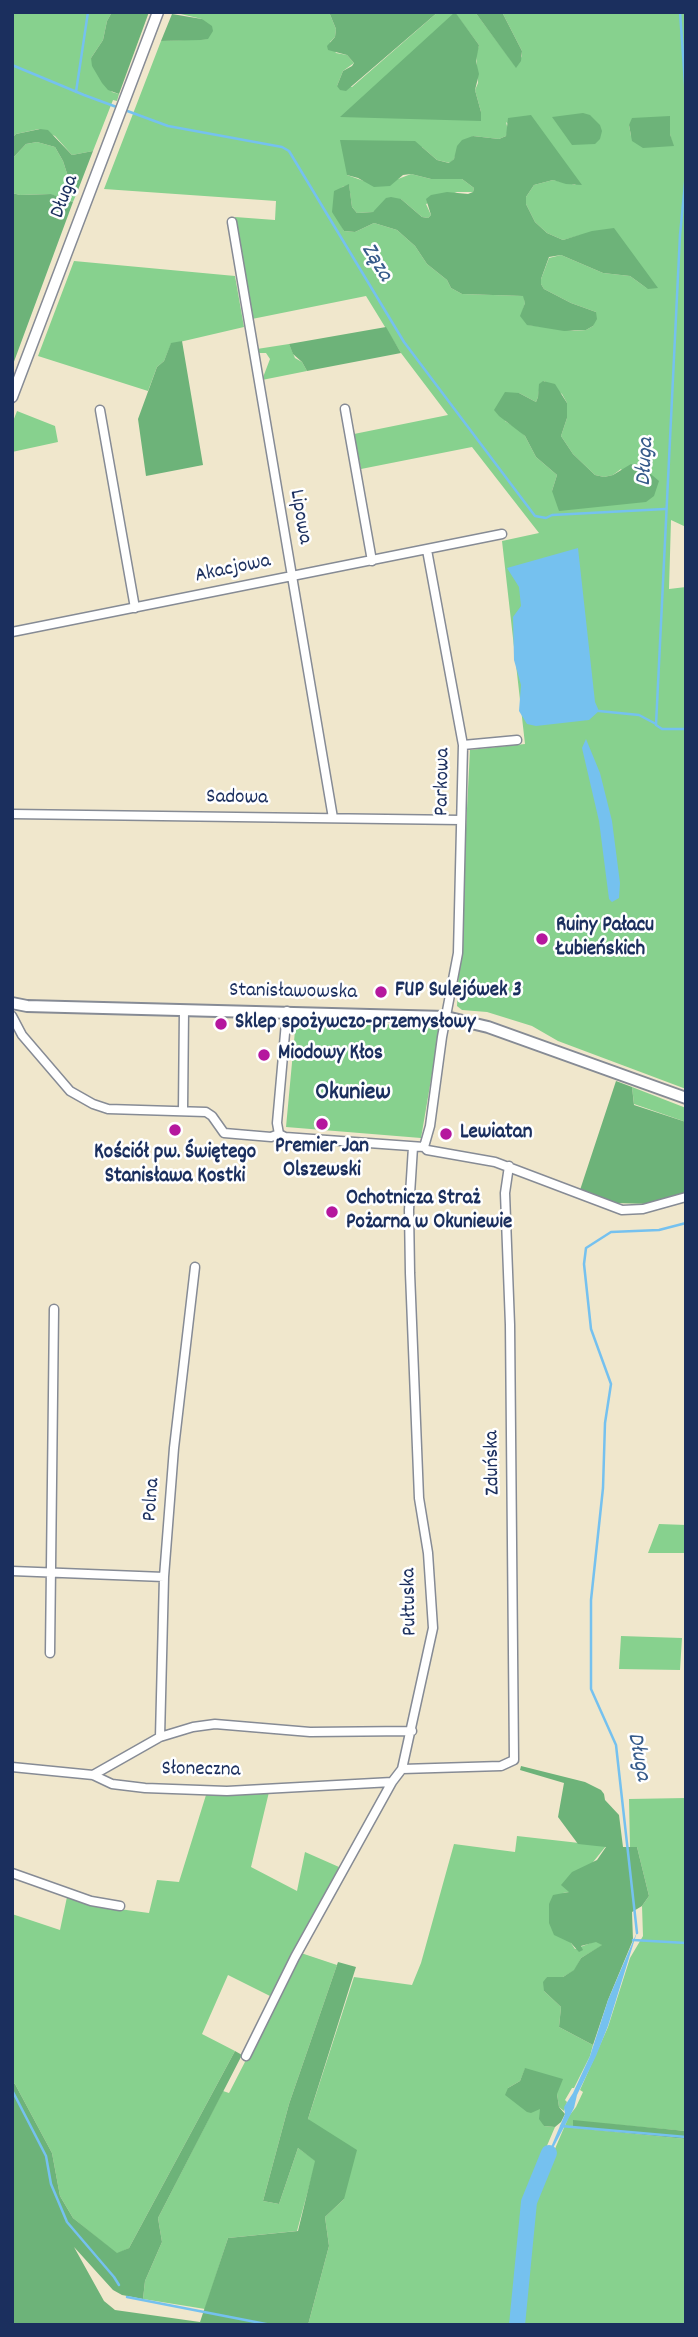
<!DOCTYPE html>
<meta charset="utf-8">
<style>
body{margin:0}
#map{position:relative;width:698px;height:2337px;overflow:hidden;background:#f0e7cc;font-family:Dekko,sans-serif}
canvas{display:block}
.frame{position:absolute;inset:0;border:14px solid #1b2f5e;pointer-events:none}
</style>
<div id="map">
<canvas width="698" height="2337"></canvas>
<div class="frame"></div>
</div>
<script>
const c = document.querySelector('canvas').getContext('2d');
c.lineJoin = 'round';
function paint(path, color) { c.fillStyle = color; c.fill(path, 'evenodd'); }
const poly = rows => new Path2D(rows.map(r => 'M' + r).join(''));
function stroke(path, color, width, dash) { c.strokeStyle = color; c.lineWidth = width; c.lineCap = dash ? 'butt' : 'round'; c.setLineDash(dash || []); c.stroke(path); }
function label(font, color, halo, rows, align = 'center') {
  c.font = font + ' Dekko,sans-serif'; c.lineWidth = 5; c.setLineDash([]); c.textBaseline = 'middle'; c.strokeStyle = halo; c.fillStyle = color; for (const [text, x, y, turn = 0] of rows) {
    c.save(); c.translate(x, y); c.rotate((+turn || 0) * Math.PI / 180); c.textAlign = isNaN(turn) ? turn : align; if (halo) c.strokeText(text, 0, 0); c.fillText(text, 0, 0); c.restore();
  }
}
paint(poly([
 [12,12,112,12,107,21,103,40,91,58,112,92,119,94,117,101,113,100,93,151,72,155,55,136,39,129,16,134,12,138],
 [172,12,329,12,336,29,335,37,330,42,336,53,347,55,354,63,343,71,337,86,352,87,438,12,475,12,516,67,522,56,522,51,502,12,686,12,686,527,671,520,669,589,686,587,686,1089,558,1041,532,1026,487,1012,462,1010,457,1006,470,750,525,744,502,541,539,533,472,447,361,469,354,434,448,415,401,353,366,296,252,319,235,217,275,220,276,201,104,189,161,41,208,39,202,19],
 [455,13,479,45,476,55,478,83,475,90,481,112,480,121],
 [670,117,670,134,673,146,631,136,629,125],
 [506,122,576,185,553,180,534,185,526,197,526,204,535,222,547,233,563,240,581,235,648,289,630,276,603,273,561,255,549,258,541,279,541,284,544,289,571,303,596,312,593,326,586,330,574,331,529,325,521,316,525,303,524,296,462,294,451,288,447,280,427,264,415,246,397,230,374,223,355,232,344,231,334,210,342,187,349,185,352,207,357,213,373,212,401,199,422,217,428,218,431,215,426,204,457,192,473,192,474,188,462,179,453,177,431,179,411,174,398,179,364,181,347,175,422,147,437,160,450,163,454,159,457,151,473,136,499,139,506,136,508,130],
 [544,381,562,394,567,403,567,418,561,436,573,454,595,475,604,477,613,475,621,469,646,502,552,491,557,475,536,457,525,436,518,429,505,421,519,393,536,402,538,397,540,384],
 [37,142,55,147,63,161,72,189,78,190,73,202,50,194,20,195,12,193,12,159,26,144],
 [74,261,235,276,244,327,171,344,164,361,157,367,148,391,38,356],
 [289,344,295,358,302,362,307,371,262,380,270,359,266,353,257,353,257,349],
 [17,411,55,426,58,442,12,452,12,424],
 [296,1020,440,1027,421,1138,286,1127],
 [632,1087,686,1108,686,1122,634,1104],
 [659,1524,686,1525,686,1553,648,1553],
 [621,1636,682,1638,680,1670,619,1669],
 [269,1792,251,1867,297,1891,305,1852,339,1867,270,1996,228,1975,202,2034,235,2051,129,2248,117,2254,73,2218,60,2196,52,2153,15,2084,12,2083,12,1914,60,1930,67,1897,119,1909,149,1913,157,1880,179,1882,206,1795],
 [686,1798,686,2131,573,2121,573,2128,686,2139,686,2325,521,2325,531,2205,569,2116,576,2107,583,2092,580,2090,608,2027,630,1958,643,1936,642,1906,649,1896,637,1847,630,1847,629,1799],
 [517,1836,606,1846,569,1892,563,1893,571,1943,575,1949,596,1941,603,1945,581,1958,575,1970,563,1977,547,1977,544,1991,561,2007,559,2027,593,2045,590,2056,574,2088,572,2088,565,2100,567,2102,564,2111,559,2107,557,2094,525,2069,520,2081,508,2088,540,2109,544,2126,555,2127,525,2197,512,2325,308,2325,329,2246,325,2217,344,2199,308,2119,354,1977,412,1985,421,1963,454,1844,515,1852],
 [301,1953,337,1965,289,2104,263,2201,279,2204,298,2148,316,2161,297,2231,228,2238,205,2309,143,2299,145,2281,162,2242,158,2218,223,2091,229,2093]
]), '#87d18e');
paint(poly([
 [112,12,149,12,119,94,108,90,102,83,92,66,91,58,103,40,107,21],
 [329,12,438,12,346,91,340,90,337,86,343,71,352,66,354,63,347,55,328,50,327,46,335,37,336,29],
 [455,12,479,45,476,61,479,74,475,90,481,112,481,121,340,117],
 [475,12,502,12,522,51,521,61,516,68],
 [172,14,202,19,212,26,213,31,208,39,201,40,161,41],
 [583,113,590,115,600,125,602,131,600,139,595,144,572,145,552,117],
 [531,115,582,185,566,184,553,180,534,185,526,197,526,204,535,222,547,233,563,240,592,231,614,228,658,288,648,289,630,276,603,273,561,255,549,257,541,279,541,284,544,289,571,303,596,312,597,319,593,326,586,330,564,331,527,325,520,316,525,303,523,296,462,294,451,288,447,280,427,264,415,246,397,230,374,223,355,232,344,231,332,212,334,191,349,184,352,207,357,213,373,212,386,198,391,197,401,199,422,217,428,218,431,215,426,199,431,195,447,192,468,194,473,192,474,188,462,179,431,179,411,174,403,175,390,186,374,187,358,178,347,175,340,140,415,141,437,160,449,163,454,159,457,146,462,140,473,136,499,139,506,136,508,118],
 [670,116,670,134,674,146,643,148,632,141,629,125,632,118],
 [40,129,48,130,72,155,93,151,78,190,72,189,63,161,55,147,37,142,26,144,12,159,12,138,16,134],
 [12,193,20,195,51,194,73,202,12,367],
 [386,327,401,353,307,371,302,362,293,354,289,344],
 [182,341,203,465,146,476,138,419,157,367,164,361,171,343],
 [543,381,555,384,567,403,567,418,561,436,573,454,595,475,604,477,613,475,631,464,640,465,659,481,654,496,646,502,559,511,552,491,557,475,536,457,525,436,499,416,494,410,505,392,519,393,536,402,538,397,539,384],
 [616,1081,632,1087,634,1105,686,1122,686,1192,650,1204,614,1203,580,1190],
 [521,1766,585,1782,601,1790,604,1794,605,1800,619,1815,623,1847,637,1847,649,1896,642,1906,632,1912,633,1940,608,2000,593,2045,559,2027,561,2007,544,1991,543,1982,547,1977,563,1977,574,1970,581,1958,602,1945,596,1942,581,1946,583,1950,579,1952,571,1943,554,1935,549,1923,549,1904,553,1895,569,1892,561,1885,572,1872,597,1860,606,1847,578,1844,558,1817,564,1783,520,1770],
 [338,1962,356,1967,308,2119,357,2150,344,2199,325,2217,329,2246,308,2325,12,2325,12,2083,15,2084,52,2153,60,2196,73,2218,117,2253,129,2248,235,2051,242,2055,158,2218,162,2242,145,2281,143,2299,122,2295,113,2290,74,2247,104,2301,115,2310,200,2322,228,2238,298,2231,315,2161,298,2148,279,2204,263,2201,289,2104],
 [525,2068,563,2079,557,2094,559,2107,565,2114,561,2122,555,2127,544,2126,539,2119,540,2109,531,2113,527,2112,505,2095,508,2088,520,2081],
 [573,2120,686,2131,686,2139,573,2128]
]), '#6db379');
paint(poly([
 [578,548,595,702,599,711,589,720,536,726,527,724,519,711,521,685,514,660,513,617,521,606,519,587,507,568],
 [586,739,600,773,612,821,620,883,619,898,612,902,609,899,599,821,582,748],
 [637,1932,608,2026,596,2056,577,2095,574,2108,541,2171,565,2114,564,2107,573,2093,590,2056,608,2000]
]), '#75c1ef');
stroke(poly([
 [680,12,686,98],
 [12,65,84,95,168,126,282,147,289,151,404,342,535,516,546,518,552,515,665,509],
 [76,92,88,12],
 [686,173,680,235,656,725,662,729,686,729],
 [599,711,639,715,656,724],
 [637,1933,616,1745,591,1689,591,1600,603,1488,605,1423,611,1384,591,1329,584,1264,586,1248,611,1232,659,1230,686,1223],
 [633,1940,686,1943],
 [12,2090,46,2156,51,2184,67,2222,114,2277,119,2285],
 [561,2126,686,2137],
 [127,2297,271,2325]
]), '#75c1ef', 2.5);
stroke(poly([
 [517,2325,529,2202,549,2153]
]), '#75c1ef', 16);
const minor = poly([
 [232,222,333,818],
 [345,409,372,561],
 [100,410,135,608],
 [12,632,502,534],
 [463,745,517,740],
 [12,814,461,820],
 [12,1016,22,1035,70,1091,93,1104,108,1109,206,1112,212,1116,224,1133,271,1137,279,1134],
 [183,1110,184,1010],
 [279,1134,285,1137,424,1147,427,1150,495,1162,622,1210,643,1209,686,1197],
 [279,1134,277,1123,287,1011],
 [424,1147,430,1126,442,1037,458,953,463,745,427,550],
 [12,1571,164,1577],
 [50,1653,54,1309],
 [160,1737,164,1577,174,1448,195,1267],
 [12,1767,93,1775,112,1784,145,1788,227,1791,392,1782],
 [402,1769,501,1766,514,1760,510,1325,505,1193,509,1166],
 [93,1775,160,1737,193,1727,215,1724,310,1732,412,1731],
 [12,1873,91,1901,120,1906],
 [246,2056,295,1957,392,1782,402,1769,433,1628,428,1553,419,1498,410,1273,409,1210,413,1147]
]);
const tertiary = poly([
 [12,397,158,12]
]);
const secondary = poly([
 [12,1003,27,1006,446,1017,488,1027,686,1098]
]);
stroke(minor, '#868b95', 11);
stroke(tertiary, '#868b95', 13);
stroke(secondary, '#868b95', 14);
stroke(minor, '#fff', 8);
stroke(tertiary, '#fff', 10);
stroke(secondary, '#fff', 10);
for (const [x, y, r, color] of [
 [542,939,7,"#b5179e"],
 [381,992,7,"#b5179e"],
 [221,1024,7,"#b5179e"],
 [264,1055,7,"#b5179e"],
 [322,1124,7,"#b5179e"],
 [175,1130,7,"#b5179e"],
 [446,1134,7,"#b5179e"],
 [332,1212,7,"#b5179e"]
]) { const dot = new Path2D(); dot.arc(x, y, r, 0, 2 * Math.PI); c.fillStyle = color; c.fill(dot); stroke(dot, '#fff', 2.5); }
label('21px', '#1b2f5e', '#fff', [
 ["Długa",66,197,-69],
 ["Lipowa",299,517,80],
 ["Akacjowa",233,570,-12],
 ["Parkowa",444,782,-89],
 ["Sadowa",237,799,1],
 ["Stanisławowska",293,993,1],
 ["Zduńska",494,1463,-91],
 ["Polna",153,1500,-86],
 ["Pułtuska",411,1602,-91],
 ["Słoneczna",201,1771,1]
]);
label('bold 21px', '#1b2f5e', '#fff', [
 ["Ruiny Pałacu",556,927],
 ["Łubieńskich",556,951],
 ["FUP Sulejówek 3",395,992],
 ["Sklep spożywczo-przemysłowy",235,1024],
 ["Miodowy Kłos",278,1055],
 ["Lewiatan",460,1134],
 ["Premier Jan",322,1148,"center"],
 ["Olszewski",322,1172,"center"],
 ["Kościół pw. Świętego",175,1154,"center"],
 ["Stanisława Kostki",175,1178,"center"],
 ["Ochotnicza Straż",346,1200],
 ["Pożarna w Okuniewie",346,1224]
], 'left');
label('italic 23px', '#365b8a', '#fff', [
 ["Ząza",375,263,59],
 ["Długa",647,462,-87],
 ["Długa",637,1757,79]
]);
label('bold 24px', '#1b2f5e', '#fff', [
 ["Okuniew",353,1095]
]);
</script>
